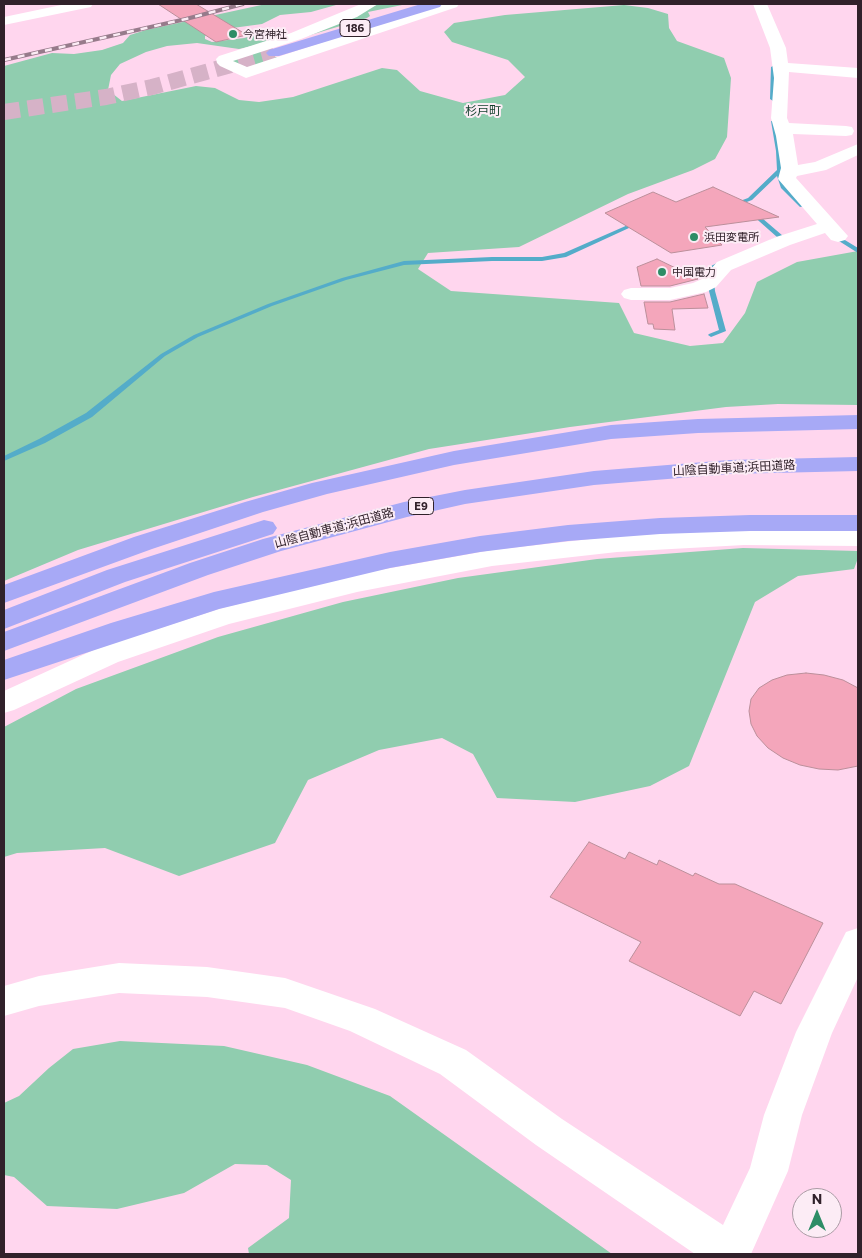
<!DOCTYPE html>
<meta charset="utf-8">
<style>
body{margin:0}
#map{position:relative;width:862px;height:1258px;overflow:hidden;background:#ffd6ee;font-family:Commissioner,sans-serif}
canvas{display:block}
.frame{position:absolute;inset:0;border:5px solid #30212a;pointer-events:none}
.north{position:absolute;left:792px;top:1188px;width:50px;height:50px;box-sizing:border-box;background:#fcecf5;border:1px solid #aa9ba4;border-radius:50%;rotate:0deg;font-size:14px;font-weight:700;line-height:20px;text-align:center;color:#30212a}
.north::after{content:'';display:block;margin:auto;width:18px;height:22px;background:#2d8d66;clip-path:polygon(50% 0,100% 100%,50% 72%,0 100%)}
</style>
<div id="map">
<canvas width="862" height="1258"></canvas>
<div class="frame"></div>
<div class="north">N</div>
</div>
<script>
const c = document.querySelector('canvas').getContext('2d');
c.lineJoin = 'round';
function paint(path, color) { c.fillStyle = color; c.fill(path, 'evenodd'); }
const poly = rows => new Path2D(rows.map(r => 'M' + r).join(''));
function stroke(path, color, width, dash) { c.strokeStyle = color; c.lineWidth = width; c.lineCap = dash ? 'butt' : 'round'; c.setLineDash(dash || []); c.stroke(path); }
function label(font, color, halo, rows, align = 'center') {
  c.font = font + ' Commissioner,"Noto Sans JP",sans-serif'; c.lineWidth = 4; c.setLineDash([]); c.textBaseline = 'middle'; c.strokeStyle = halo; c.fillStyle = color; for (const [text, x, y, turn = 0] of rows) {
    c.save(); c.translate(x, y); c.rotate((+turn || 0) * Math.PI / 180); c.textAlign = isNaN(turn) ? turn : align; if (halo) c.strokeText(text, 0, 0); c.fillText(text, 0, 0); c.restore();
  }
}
paint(poly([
 [266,4,336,5,311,12,280,15,262,24,225,29,205,36,205,39,212,42,244,38,265,32,281,34,281,37,252,46,239,49,197,43,167,46,146,52,120,64,111,75,108,90,122,101,196,86,215,88,239,100,259,102,293,97,382,68,397,70,420,91,463,103,505,95,525,77,508,60,452,42,444,32,454,23,505,15,624,5,648,8,668,14,669,28,677,41,724,58,731,78,727,137,715,159,693,170,628,194,519,247,428,253,418,269,451,291,619,303,634,333,690,346,723,343,745,313,757,282,797,262,858,251,858,405,778,404,726,407,570,427,429,449,253,497,78,550,4,581,4,66,52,53,74,54,102,50,123,43,130,35,146,30],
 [378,4,407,4,368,12,370,16,367,18,307,36],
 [261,50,280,59,243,69,228,59],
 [743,548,858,551,858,558,854,569,798,576,755,602,689,766,650,786,575,802,497,798,473,754,442,738,379,750,308,780,275,843,179,876,105,848,17,853,4,857,4,727,76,689,218,637,343,602,458,578,597,559],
 [120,1041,224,1046,307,1065,390,1096,612,1254,249,1254,248,1248,289,1218,291,1180,267,1165,235,1164,184,1193,117,1209,47,1206,14,1177,4,1175,4,1103,19,1096,49,1068,73,1049]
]), '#90cdaf');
paint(poly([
 [773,66,775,67,776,99,773,101,770,99,771,67,773,66],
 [771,121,776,122,782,151,783,170,780,173,786,186,805,206,800,207,781,188,777,176,752,200,736,206,732,206,732,204,748,198,777,170,776,151,771,121],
 [751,212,755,212,783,236,783,238,774,242,770,242,770,240,777,237,751,214,751,212],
 [637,221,642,222,566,257,542,261,492,261,404,265,346,280,272,306,198,337,165,356,92,417,45,443,4,461,4,456,39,439,86,413,161,354,194,335,268,304,342,278,404,261,492,257,542,257,564,253,637,221],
 [831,234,835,234,858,248,858,253,831,236,831,234],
 [721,261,723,262,723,264,713,269,715,291,726,331,711,337,708,335,709,334,719,330,709,291,707,268,721,261]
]), '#54acc9');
const building = poly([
 [158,4,196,4,247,35,216,42,158,4],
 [713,187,779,217,705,227,722,245,671,253,605,213,653,192,676,202,713,187],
 [657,259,698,279,670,286,641,286,637,267,657,259],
 [704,294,708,308,672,309,675,330,654,329,653,324,648,324,644,302,670,302,704,294],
 [806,673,824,675,843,680,858,688,858,766,838,770,819,769,800,765,783,758,768,748,757,736,751,724,749,711,751,699,759,688,772,680,787,675,806,673],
 [589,842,625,859,629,852,657,865,659,860,693,876,695,873,719,884,735,884,823,923,781,1004,754,991,740,1016,629,961,641,942,550,897,589,842]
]);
paint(building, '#f4a6bb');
stroke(building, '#bb8f9a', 1);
stroke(poly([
 [4,112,106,97,152,87,274,53]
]), '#d6b2c7', 16, [16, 8]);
paint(poly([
 [66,4,93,4,91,7,86,8,4,25,4,17,66,4],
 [361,4,378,4,357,17,301,39,233,61,247,67,439,4,459,4,457,7,246,78,220,66,217,63,216,59,219,56,291,33,361,4],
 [753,4,767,4,786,48,788,63,858,68,858,78,789,72,787,118,789,123,846,126,852,127,854,131,852,135,846,136,793,134,798,165,815,162,858,144,858,155,826,170,797,176,796,178,848,236,845,240,838,242,831,240,825,233,790,245,731,270,716,287,706,292,670,300,631,300,624,298,621,294,624,290,631,288,670,288,693,283,702,279,717,262,776,237,817,224,778,179,781,168,776,136,771,118,774,78,770,48,753,4],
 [744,529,858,530,858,546,744,545,617,552,492,566,357,592,229,624,118,662,14,710,4,713,4,691,98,648,222,608,357,574,492,550,617,536,744,529],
 [858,928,858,977,832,1033,802,1115,788,1171,751,1254,695,1254,536,1145,440,1074,350,1031,285,1008,207,997,119,993,39,1006,4,1016,4,986,39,976,119,963,207,967,285,978,375,1009,466,1050,562,1119,723,1225,750,1168,764,1115,796,1032,846,932,858,928]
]), '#fff');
paint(poly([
 [421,4,442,4,440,7,279,56,269,56,266,53,269,50,421,4],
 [858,415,858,429,698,433,611,439,454,465,327,494,263,512,152,549,4,603,4,585,134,537,245,502,312,483,454,451,611,425,698,419,858,415],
 [858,457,858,471,729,474,594,485,465,504,407,517,281,551,208,575,4,651,4,632,190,563,263,539,404,502,465,490,594,471,729,460,858,457],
 [750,515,858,515,858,531,750,531,660,534,568,541,480,552,390,568,219,609,4,680,4,660,111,623,214,592,390,552,480,536,568,525,660,518,750,515],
 [264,520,273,522,277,528,273,534,125,582,4,629,4,610,107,570,264,520]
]), '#a7a9f6');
const rail = poly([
 [4,60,186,19,243,4]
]);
stroke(rail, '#977b8b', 4);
stroke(rail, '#fcecf5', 2.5, [7]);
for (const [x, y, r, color] of [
 [233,34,5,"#2d8d66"],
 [694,237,5,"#2d8d66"],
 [662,272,5,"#2d8d66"]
]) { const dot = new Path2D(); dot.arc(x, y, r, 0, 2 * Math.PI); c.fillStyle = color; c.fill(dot); stroke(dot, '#fcecf5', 2); }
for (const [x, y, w] of [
 [355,28,30],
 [421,506,25]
]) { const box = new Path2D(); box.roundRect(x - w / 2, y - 8.5, w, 17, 4); c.fillStyle = '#fcecf5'; c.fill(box); stroke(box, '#30212a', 1); }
label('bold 11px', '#30212a', null, [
 ["186",355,28],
 ["E9",421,506]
]);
label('11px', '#30212a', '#fcecf5', [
 ["今宮神社",243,34],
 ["浜田変電所",704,237],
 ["中国電力",672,272]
], 'left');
label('12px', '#0f3d2a', '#fcecf5', [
 ["杉戸町",483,111]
]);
label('12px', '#30212a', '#fcecf5', [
 ["山陰自動車道;浜田道路",734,468,-3],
 ["山陰自動車道;浜田道路",334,528,-15]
]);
</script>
